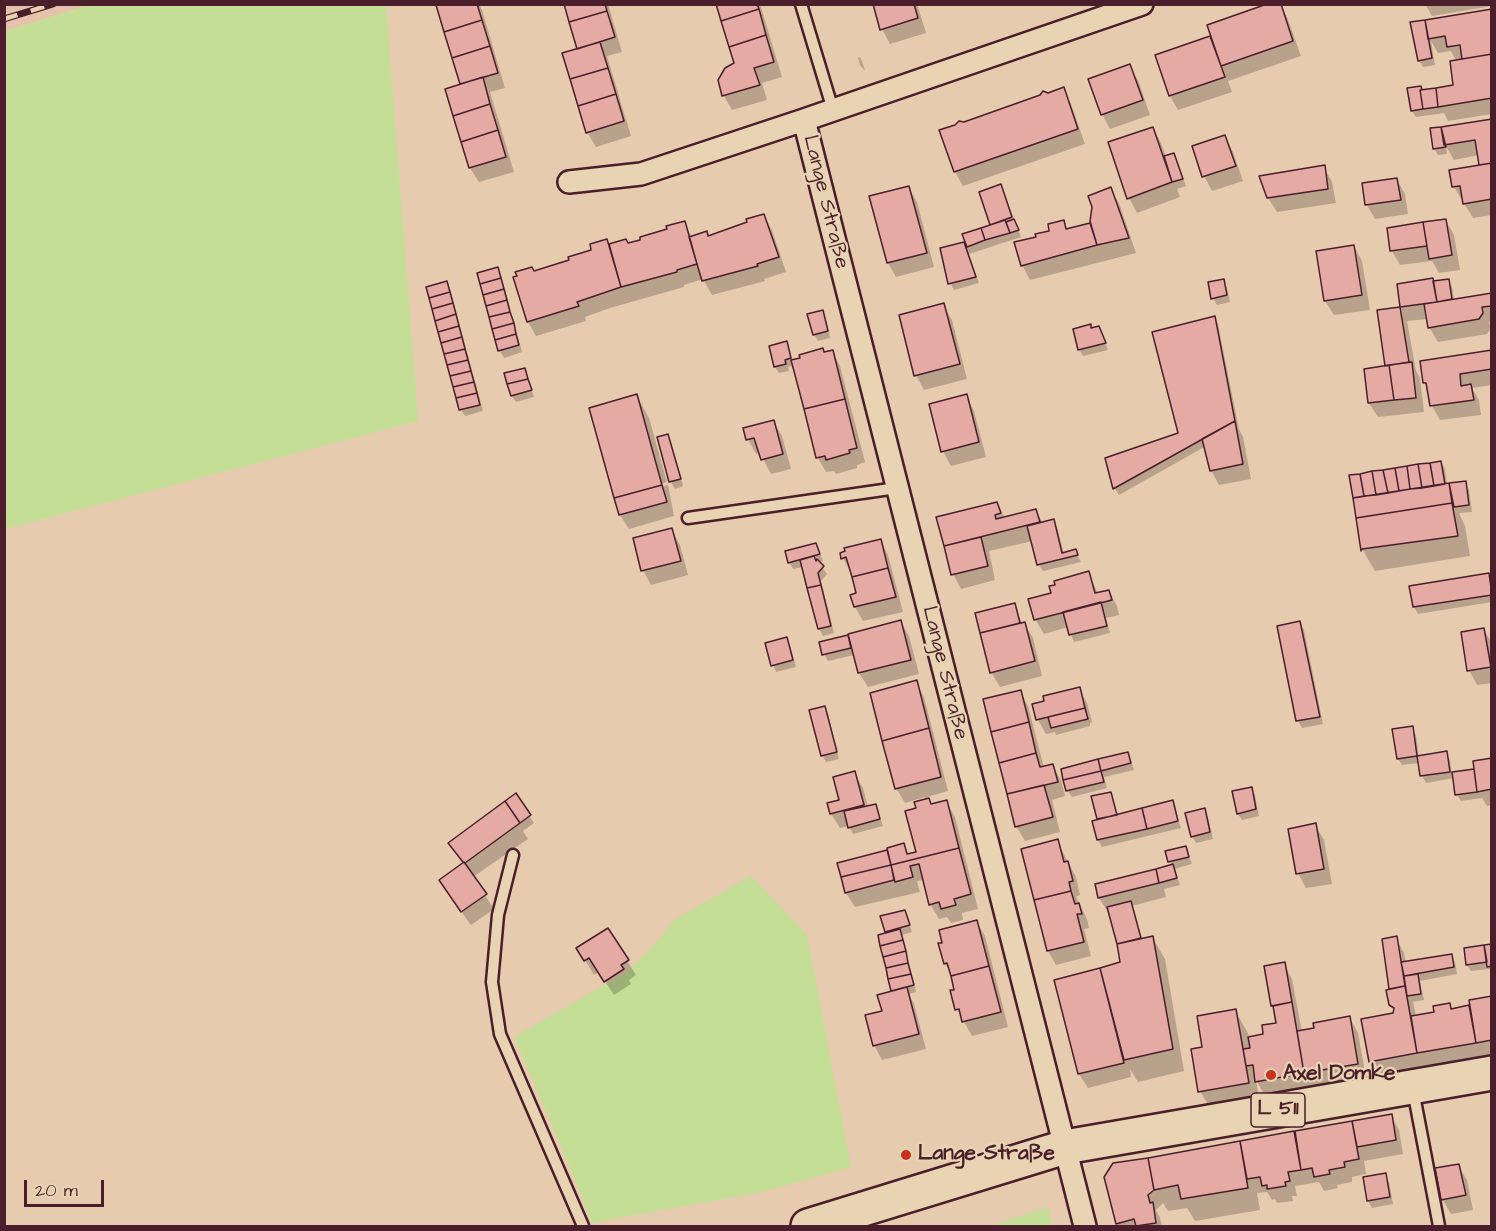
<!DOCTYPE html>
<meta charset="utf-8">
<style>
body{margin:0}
#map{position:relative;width:1496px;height:1231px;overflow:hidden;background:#e7cbaf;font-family:"Architects Daughter",sans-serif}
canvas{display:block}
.frame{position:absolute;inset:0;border:6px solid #4a1f2b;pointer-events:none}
.scale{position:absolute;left:24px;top:1180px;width:80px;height:27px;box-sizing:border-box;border:3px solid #4a1f2b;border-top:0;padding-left:8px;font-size:18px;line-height:21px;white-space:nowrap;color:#4a1f2b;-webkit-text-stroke:4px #e8d3b2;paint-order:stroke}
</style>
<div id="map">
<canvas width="1496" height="1231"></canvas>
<div class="frame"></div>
<div class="scale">20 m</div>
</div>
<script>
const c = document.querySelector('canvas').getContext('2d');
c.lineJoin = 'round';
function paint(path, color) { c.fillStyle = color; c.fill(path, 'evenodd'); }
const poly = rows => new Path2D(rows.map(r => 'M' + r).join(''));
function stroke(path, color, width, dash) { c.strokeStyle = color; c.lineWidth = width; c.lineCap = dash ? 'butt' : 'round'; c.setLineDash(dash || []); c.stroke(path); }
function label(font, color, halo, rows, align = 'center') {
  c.font = font + ' "Architects Daughter",sans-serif'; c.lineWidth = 4.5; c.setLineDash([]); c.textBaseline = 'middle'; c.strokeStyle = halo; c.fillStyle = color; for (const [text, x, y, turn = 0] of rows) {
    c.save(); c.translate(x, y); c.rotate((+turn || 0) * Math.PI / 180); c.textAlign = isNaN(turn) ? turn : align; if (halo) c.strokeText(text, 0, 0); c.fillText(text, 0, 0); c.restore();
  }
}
paint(poly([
 [5,5,89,5,5,31]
]), '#e6c1ab');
paint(poly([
 [89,5,386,5,418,421,5,529,5,31],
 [751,876,807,935,851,1167,762,1192,591,1223,580,1191,514,1037,627,972,658,941,674,920],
 [1048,1207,1052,1226,991,1226]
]), '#c5de95');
paint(poly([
 [442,4,479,4,482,10,505,88,490,92,514,172,479,182,470,168,447,90,462,85,438,6],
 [565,4,608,4,622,52,607,56,631,136,596,147,587,132,579,50],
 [717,4,760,4,782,77,762,83,767,100,732,110,724,96,719,80,735,64],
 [874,4,917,4,926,33,890,44,882,29],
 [1280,4,1287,17,1301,56,1228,81,1232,92,1178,110,1170,96,1156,56,1212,37],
 [1425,4,1492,4,1492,6,1432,16],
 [1492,11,1492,114,1448,121,1444,113,1416,117,1412,111,1421,87,1423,91,1455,86,1457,62,1451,51,1438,53,1431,41,1435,65,1423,67,1419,60,1411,24],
 [860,57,863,64,865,71,860,65,858,58],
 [1129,66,1138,80,1150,115,1110,129,1102,114],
 [1063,89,1071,104,1085,144,963,186,955,172,964,123],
 [1492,120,1492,215,1473,218,1454,187,1480,167,1479,155,1454,160,1446,146,1447,154,1438,155,1434,148],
 [1153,128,1161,143,1166,157,1174,155,1177,162,1186,186,1177,189,1180,197,1137,213,1129,198],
 [1225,137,1233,152,1243,181,1212,191,1204,176],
 [1324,167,1332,182,1336,203,1277,212,1268,198],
 [1397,180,1405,194,1408,214,1375,219,1367,205,1364,185],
 [909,188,917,202,934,267,896,277,888,263],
 [1110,189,1119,203,1136,253,1030,280,1022,265,1038,238,1051,232,1063,221,1068,230,1091,225],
 [981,193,1004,193,1021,237,969,254,979,283,954,290,950,283,942,249,967,243,992,226],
 [764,216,772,230,786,272,764,279,765,281,712,295,703,279,684,285,684,287,610,308,585,317,586,321,536,336,528,322,515,278,571,261,609,245,626,240,628,245,684,223,692,237,709,238],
 [1446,221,1454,235,1460,270,1439,273,1432,261,1400,265,1392,251],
 [1354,246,1362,261,1370,310,1334,315,1325,301],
 [497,269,501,275,522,352,504,358,500,351,479,274],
 [1448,280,1452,287,1454,300,1492,295,1492,322,1489,322,1491,328,1487,334,1438,342,1429,327,1428,319,1407,321,1416,371,1420,378,1424,412,1378,417,1369,403,1387,367,1378,311,1402,308,1398,285],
 [1223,281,1227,288,1230,302,1217,305,1213,298],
 [446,283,450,289,483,411,465,416,461,410,428,288],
 [943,305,952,320,967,379,924,390,916,375],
 [822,312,826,319,830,338,818,341,814,334],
 [1214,317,1218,324,1239,429,1243,437,1251,479,1219,485,1211,470,1206,446,1119,495,1115,489,1107,459,1180,434],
 [1092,329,1102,334,1108,350,1083,356,1079,349],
 [786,343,793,361,832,351,840,366,865,462,857,465,857,468,836,474,834,471,826,472,818,458,794,365,788,367,789,371,779,373,775,367],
 [1492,351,1492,385,1472,388,1479,400,1481,415,1440,420,1432,406,1429,391,1425,382],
 [525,369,534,397,516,402,512,396],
 [637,396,649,418,667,482,619,495,619,498,668,485,674,516,629,529,620,515,591,409],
 [966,396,974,411,986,457,951,466,943,451],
 [773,421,782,436,791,469,771,474,760,453,756,454,748,439],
 [667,435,671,442,683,486,675,489,671,482,658,438],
 [1441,462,1445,469,1447,485,1465,483,1469,490,1472,512,1459,513,1465,526,1470,556,1375,571,1362,549,1351,476],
 [997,503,1005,518,1036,511,1043,523,1053,521,1057,527,1064,554,1075,551,1081,562,1043,571,1039,565,1033,541,989,551,995,580,961,589,953,574,938,518],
 [672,530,680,545,688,575,651,585,643,570],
 [880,540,888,555,903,612,863,621,855,607,852,596,857,594,851,573,843,558],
 [816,544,823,561,818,562,827,574,821,581,834,633,823,636,819,629,803,567,793,569,789,562],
 [1088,573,1098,594,1109,591,1117,606,1119,615,1106,618,1110,633,1074,642,1068,627,1044,634,1035,619,1053,594],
 [1488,575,1492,581,1492,602,1418,614,1414,607],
 [1015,605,1022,624,1024,624,1033,638,1042,676,1000,687,991,672,977,615],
 [901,622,909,636,919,674,868,687,859,673,854,655,828,661,824,654,821,643],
 [1300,623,1304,630,1323,724,1302,728,1298,721,1279,627],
 [1484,630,1492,643,1492,683,1477,685,1469,670],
 [787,639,790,645,796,667,776,672,773,665],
 [916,682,924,697,948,791,927,797,932,806,946,802,955,817,978,909,962,913,963,920,951,923,947,917,939,919,930,904,924,880,917,881,920,892,855,907,846,893,839,864,889,851,904,845,909,855,917,853,917,809,926,800,925,797,905,803,896,788],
 [1079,689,1087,703,1092,722,1090,723,1090,726,1056,735,1055,732,1046,734,1038,720,1034,705],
 [1020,691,1028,706,1044,768,1052,765,1061,780,1065,796,1052,800,1060,832,1025,841,1016,826],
 [824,708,828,714,839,759,826,762,822,755],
 [1412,728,1416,735,1419,757,1446,753,1450,760,1452,774,1475,770,1492,760,1492,805,1487,806,1482,798,1461,801,1457,794,1455,778,1426,783,1422,776,1420,763,1402,765,1398,759],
 [1128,753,1134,770,1104,777,1107,788,1072,797,1068,791,1062,770],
 [854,773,863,788,868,807,875,805,883,826,853,834,849,826,840,828,831,814],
 [1251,789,1255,795,1259,816,1242,820,1238,814],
 [1110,793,1118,816,1172,802,1181,828,1102,847,1098,840,1094,822,1099,820,1093,798],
 [515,795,534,823,523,831,528,839,473,877,494,909,471,925,449,895,463,864,450,844],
 [1204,810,1208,817,1213,839,1196,843,1192,836],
 [1315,825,1324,840,1332,884,1306,888,1298,873],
 [1057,841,1076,877,1080,895,1076,897,1087,919,1089,928,1084,929,1091,956,1056,965,1048,951],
 [1186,848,1192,864,1174,869,1180,885,1164,889,1166,897,1132,906,1142,940,1152,937,1165,959,1184,1071,1138,1082,1130,1069,1131,1077,1088,1088,1079,1074,1056,981,1122,963,1110,912,1108,912,1099,898,1172,866,1167,852],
 [905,911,912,932,902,935,916,992,909,994,914,1004,926,1049,882,1060,874,1045,884,1012,894,992,886,931],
 [977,922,985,936,1008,1027,972,1036,957,1009,956,991,952,976,945,963],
 [608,930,636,975,629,980,631,984,614,995,599,972,594,975,578,948],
 [1396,938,1404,953,1406,963,1451,955,1455,962,1457,974,1420,981,1424,1000,1413,1002,1416,1016,1435,1013,1449,1005,1452,1010,1471,1007,1492,997,1492,1056,1378,1076,1370,1061,1395,1012,1391,1005,1383,940],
 [1492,945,1492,973,1489,969,1471,971,1467,965],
 [1284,964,1292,979,1302,1032,1350,1018,1358,1033,1366,1078,1265,1096,1256,1080,1260,1105,1213,1113,1200,1091,1204,1048,1235,1011,1248,1033,1249,1038,1265,1036,1278,1024,1276,1012,1272,1005],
 [1391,1116,1399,1130,1403,1154,1364,1161,1366,1174,1352,1177,1352,1182,1337,1185,1338,1188,1324,1191,1319,1182,1295,1186,1297,1196,1292,1196,1293,1201,1277,1203,1275,1199,1272,1200,1267,1192,1257,1193,1260,1210,1195,1221,1187,1208,1168,1211,1163,1203,1156,1210,1160,1218,1162,1226,1119,1226,1117,1223,1150,1159],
 [1458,1165,1467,1180,1473,1210,1451,1214,1443,1200,1437,1169],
 [1385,1175,1389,1182,1393,1204,1372,1208,1368,1201]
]), '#0003');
const building = poly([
 [477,4,482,20,444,32,436,5,477,4],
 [564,4,605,4,607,11,569,22,564,4],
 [716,4,757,4,759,9,721,21,716,4],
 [873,4,914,4,918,18,880,30,873,4],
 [1267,4,1281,4,1293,41,1221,66,1207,25,1267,4],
 [759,9,766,35,729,47,721,21,759,9],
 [1492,9,1492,54,1462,59,1460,45,1447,47,1445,36,1428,39,1425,20,1492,9],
 [607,11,615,37,577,49,569,22,607,11],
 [482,20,490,46,452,58,444,32,482,20],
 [1425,20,1432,58,1418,61,1410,22,1425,20],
 [766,35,774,62,754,68,760,85,722,96,718,80,725,68,734,63,729,47,766,35],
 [1210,36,1225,77,1169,96,1155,55,1210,36],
 [600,42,608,68,570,79,562,53,600,42],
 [490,46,498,73,460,84,452,58,490,46],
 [1492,54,1492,98,1438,107,1436,88,1453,85,1450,61,1492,54],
 [1130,64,1143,100,1101,115,1088,79,1130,64],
 [608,68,616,94,578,106,570,79,608,68],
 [483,77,490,104,453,116,445,89,483,77],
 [1421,86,1422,90,1420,90,1423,109,1411,111,1407,88,1421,86],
 [1064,87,1078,129,954,172,939,130,955,125,959,121,964,122,1040,95,1043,91,1048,93,1064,87],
 [1436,88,1438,107,1423,109,1420,90,1436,88],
 [616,94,624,121,586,133,578,106,616,94],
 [490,104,498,130,461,142,453,116,490,104],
 [1492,119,1492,163,1479,165,1475,140,1444,145,1441,127,1492,119],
 [1153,127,1172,182,1127,199,1108,142,1153,127],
 [1441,127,1446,147,1433,149,1430,128,1441,127],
 [498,130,506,157,469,168,461,142,498,130],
 [1225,135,1236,166,1202,177,1192,146,1225,135],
 [1174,153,1183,179,1172,182,1164,156,1174,153],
 [1492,163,1492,199,1463,204,1460,186,1452,187,1449,170,1492,163],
 [1325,165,1328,189,1267,198,1259,176,1325,165],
 [1397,178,1401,200,1365,205,1362,183,1397,178],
 [1001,184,1012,217,990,225,979,192,1001,184],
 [909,186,927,253,887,263,869,196,909,186],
 [1111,187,1129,238,1097,245,1090,221,1092,207,1088,196,1111,187],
 [764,214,779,257,757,264,758,266,702,281,689,237,707,231,708,236,747,222,746,219,764,214],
 [1014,219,1019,230,1010,233,1006,222,1014,219],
 [1446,219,1452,255,1429,259,1423,222,1446,219],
 [1005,220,1010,233,985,240,981,228,1005,220],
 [1064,220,1066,229,1090,223,1097,245,1021,266,1014,242,1036,237,1035,234,1049,231,1048,224,1064,220],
 [685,221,697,264,677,270,677,272,621,287,609,244,626,239,628,243,640,240,640,237,667,229,666,226,685,221],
 [1423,222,1427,246,1390,251,1387,228,1423,222],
 [981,228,985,240,967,247,962,234,981,228],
 [607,239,621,287,577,302,579,306,527,322,513,277,517,276,515,272,532,267,534,271,569,260,568,257,591,250,590,244,607,239],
 [964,242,976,277,948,284,940,248,964,242],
 [1354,245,1362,295,1324,301,1316,251,1354,245],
 [498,267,501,278,480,284,477,273,498,267],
 [501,278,504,289,483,295,480,284,501,278],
 [1433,278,1437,302,1400,307,1397,284,1433,278],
 [1224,279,1227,295,1211,299,1208,282,1224,279],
 [1449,279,1452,299,1437,302,1433,281,1449,279],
 [447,281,450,292,429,298,426,287,447,281],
 [504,289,507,300,486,306,483,295,504,289],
 [450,292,453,303,432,309,429,298,450,292],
 [1492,293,1492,306,1482,307,1483,313,1479,319,1428,328,1424,304,1492,293],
 [507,300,510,312,489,317,486,306,507,300],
 [453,303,456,314,435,321,432,309,453,303],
 [944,303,960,364,914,376,899,315,944,303],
 [1400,307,1409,362,1385,366,1377,310,1400,307],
 [823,310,828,331,813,335,807,314,823,310],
 [510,312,514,323,492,329,489,317,510,312],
 [456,314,459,326,438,332,435,321,456,314],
 [1215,316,1235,421,1113,489,1105,458,1178,433,1152,332,1215,316],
 [514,323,516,334,495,340,492,329,514,323],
 [1091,324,1091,328,1099,326,1106,343,1078,350,1073,329,1091,324],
 [459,326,462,337,441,343,438,332,459,326],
 [516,334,519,345,498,351,495,340,516,334],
 [462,337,465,349,444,354,441,343,462,337],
 [787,341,791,358,785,360,786,364,774,367,769,346,787,341],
 [823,348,824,352,833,350,845,399,804,409,791,360,800,358,799,355,823,348],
 [465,349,468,360,447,365,444,354,465,349],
 [1492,350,1492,369,1460,374,1461,386,1471,384,1474,400,1430,406,1426,383,1423,383,1420,361,1492,350],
 [468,360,471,371,450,376,447,365,468,360],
 [1412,362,1416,398,1394,400,1389,365,1412,362],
 [1389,365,1394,400,1368,403,1364,369,1389,365],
 [525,368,528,379,507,384,504,373,525,368],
 [471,371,474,382,453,387,450,376,471,371],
 [528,379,532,390,511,396,507,384,528,379],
 [474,382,477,393,456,398,453,387,474,382],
 [477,393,480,405,459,410,456,398,477,393],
 [637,394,662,485,614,498,589,408,637,394],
 [967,394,979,442,941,452,929,404,967,394],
 [845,399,857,448,849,450,850,453,826,460,825,456,816,458,804,409,845,399],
 [774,420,783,454,761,460,754,438,746,440,743,428,774,420],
 [1235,421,1243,464,1210,471,1202,439,1235,421],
 [668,434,681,479,669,482,657,437,668,434],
 [1441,461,1445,484,1434,486,1430,463,1441,461],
 [1430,463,1434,486,1422,488,1418,464,1430,463],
 [1418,464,1422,488,1410,489,1407,466,1418,464],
 [1407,466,1410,489,1399,491,1395,468,1407,466],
 [1395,468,1399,491,1388,493,1383,470,1395,468],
 [1383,470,1388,493,1376,495,1372,471,1383,470],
 [1372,471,1376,495,1364,496,1360,474,1372,471],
 [1360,474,1364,496,1353,498,1349,475,1360,474],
 [1466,481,1469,505,1454,507,1449,483,1466,481],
 [1449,483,1452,503,1356,518,1353,498,1449,483],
 [662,485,667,502,619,515,614,498,662,485],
 [997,502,1001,513,995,515,996,519,1036,509,1040,522,944,546,936,517,997,502],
 [1452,503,1458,536,1362,549,1361,551,1356,518,1452,503],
 [1054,519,1062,553,1076,549,1078,555,1037,565,1027,526,1054,519],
 [672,528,681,561,641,571,633,538,672,528],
 [981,537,988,566,951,575,944,546,981,537],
 [881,539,888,568,852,577,846,557,841,559,840,553,845,551,844,548,881,539],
 [816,543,820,554,788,563,785,551,816,543],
 [814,556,816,561,817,559,824,566,818,573,821,585,807,588,800,560,814,556],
 [888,568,896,597,854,607,850,595,856,593,852,577,888,568],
 [1089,571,1095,593,1109,590,1112,600,1034,620,1028,599,1051,593,1049,586,1055,585,1054,581,1089,571],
 [1489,573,1492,595,1413,607,1409,586,1489,573],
 [821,585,831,626,818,629,807,588,821,585],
 [1101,602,1107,626,1069,635,1063,612,1101,602],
 [1015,603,1020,623,980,633,975,613,1015,603],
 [901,620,911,660,858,673,848,634,901,620],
 [1300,621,1320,717,1296,721,1277,626,1300,621],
 [1025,622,1035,661,990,673,980,633,1025,622],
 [1484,628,1491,667,1467,671,1461,632,1484,628],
 [848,635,851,648,822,655,819,642,848,635],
 [787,637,793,660,771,666,765,643,787,637],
 [917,680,929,728,882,741,870,693,917,680],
 [1080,687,1085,708,1036,720,1032,704,1044,701,1043,696,1080,687],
 [1021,690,1029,722,991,732,983,699,1021,690],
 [825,706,837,752,821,756,809,710,825,706],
 [1085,708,1088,719,1051,728,1048,717,1085,708],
 [1029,722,1036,753,999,763,991,732,1029,722],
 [1413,726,1417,756,1397,759,1392,729,1413,726],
 [929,728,941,777,895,789,882,741,929,728],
 [1447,751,1450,772,1420,776,1417,756,1447,751],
 [1128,752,1131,763,1101,771,1098,759,1128,752],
 [1036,753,1040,767,1053,764,1058,782,1007,794,999,763,1036,753],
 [1492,758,1492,789,1477,792,1473,761,1492,758],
 [1098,759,1101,771,1063,780,1061,769,1098,759],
 [1474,769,1477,792,1455,795,1452,772,1474,769],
 [855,771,864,805,830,814,827,803,839,800,833,777,855,771],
 [1101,771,1104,782,1066,791,1063,780,1101,771],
 [1044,785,1053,817,1015,827,1007,794,1044,785],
 [1252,787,1256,809,1237,814,1232,791,1252,787],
 [1111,792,1117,815,1097,819,1091,796,1111,792],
 [516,793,531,815,520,823,505,801,516,793],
 [929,798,931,804,947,800,959,848,891,865,887,848,904,843,907,854,916,852,905,811,916,808,914,802,929,798],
 [1173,800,1178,821,1147,829,1142,808,1173,800],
 [505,801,520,823,465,863,463,862,448,843,505,801],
 [876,804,880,819,848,828,844,811,876,804],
 [1142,808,1147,829,1097,840,1092,821,1142,808],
 [1205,808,1210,832,1191,837,1185,813,1205,808],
 [1316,823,1324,869,1296,874,1288,829,1316,823],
 [1058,839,1064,862,1068,861,1073,881,1069,882,1071,891,1034,900,1021,849,1058,839],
 [1186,846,1189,857,1168,862,1165,851,1186,846],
 [959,848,971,894,954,899,956,905,941,909,939,902,929,905,919,864,910,866,913,877,895,882,891,865,959,848],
 [887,850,891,865,841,877,837,863,887,850],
 [464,862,487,894,461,912,439,880,464,862],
 [1173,864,1177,878,1159,883,1156,869,1173,864],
 [891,865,894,880,845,893,841,877,891,865],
 [1156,869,1159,883,1098,898,1095,884,1156,869],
 [1071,891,1075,904,1079,903,1082,914,1077,914,1084,942,1047,951,1034,900,1071,891],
 [1131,901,1141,938,1117,944,1107,907,1131,901],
 [905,910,910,925,885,932,880,916,905,910],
 [977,920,989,966,951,976,947,963,944,964,938,943,942,943,939,930,977,920],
 [608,928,629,960,621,965,624,969,604,982,589,958,584,961,576,948,608,928],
 [900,929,903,940,880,946,878,935,900,929],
 [1153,936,1173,1049,1124,1060,1100,968,1120,962,1117,944,1153,936],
 [1397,936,1405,986,1389,989,1382,939,1397,936],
 [903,940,906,951,883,957,880,946,903,940],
 [1492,944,1492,966,1487,967,1484,945,1492,944],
 [1484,945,1487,962,1466,965,1464,948,1484,945],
 [906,951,908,963,886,968,883,957,906,951],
 [1452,954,1454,967,1404,976,1401,962,1452,954],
 [1285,962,1292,1002,1271,1006,1264,966,1285,962],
 [908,963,911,974,888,979,886,968,908,963],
 [989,966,1001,1012,962,1022,959,1009,955,1010,950,990,954,990,951,976,989,966],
 [1100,968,1124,1063,1078,1074,1054,980,1100,968],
 [911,974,914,985,891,991,888,979,911,974],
 [1418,974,1421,994,1407,996,1404,976,1418,974],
 [1405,986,1417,1053,1369,1062,1361,1019,1393,1013,1394,1008,1389,1005,1386,990,1405,986],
 [907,987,919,1034,873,1046,865,1015,882,1011,877,995,907,987],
 [1492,996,1492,1040,1476,1043,1469,1000,1492,996],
 [1292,1002,1304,1073,1255,1082,1253,1065,1246,1066,1243,1049,1250,1048,1248,1037,1263,1034,1262,1025,1276,1023,1273,1006,1292,1002],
 [1450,1003,1451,1009,1469,1005,1476,1043,1417,1053,1411,1016,1434,1012,1433,1006,1450,1003],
 [1236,1009,1249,1083,1198,1092,1191,1049,1202,1047,1197,1016,1236,1009],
 [1350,1016,1358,1064,1304,1073,1297,1031,1314,1028,1313,1023,1350,1016],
 [1392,1114,1396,1140,1357,1147,1352,1121,1392,1114],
 [1352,1121,1359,1159,1344,1162,1345,1167,1329,1170,1330,1174,1314,1177,1312,1168,1301,1170,1295,1131,1352,1121],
 [1294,1131,1301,1170,1288,1172,1290,1181,1285,1182,1286,1186,1267,1189,1267,1185,1262,1186,1260,1177,1247,1179,1240,1141,1294,1131],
 [1240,1141,1248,1188,1181,1199,1178,1185,1154,1190,1148,1158,1240,1141],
 [1148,1158,1154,1190,1148,1195,1150,1203,1153,1202,1156,1223,1136,1226,1134,1219,1116,1224,1104,1177,1113,1163,1148,1158],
 [1459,1164,1466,1195,1441,1200,1435,1168,1459,1164],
 [1386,1173,1390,1197,1367,1201,1363,1177,1386,1173]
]);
paint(building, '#e4aaa3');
stroke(building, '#4a1f2b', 1.5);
const service = poly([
 [801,4,833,110],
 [688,518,897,488],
 [513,855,498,915,492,982,500,1034,583,1226],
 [1413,1090,1439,1226]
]);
const minor = poly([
 [569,182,641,174,804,120],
 [1085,1226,804,120,1142,4]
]);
const primary = poly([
 [808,1226,1065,1147,1492,1073]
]);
stroke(service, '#4a1f2b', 15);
stroke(minor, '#4a1f2b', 26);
stroke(primary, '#4a1f2b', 38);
stroke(service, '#e8d3b2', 10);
stroke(minor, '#e8d3b2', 21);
stroke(primary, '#e8d3b2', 33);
const rail = poly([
 [4,19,53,4]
]);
stroke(rail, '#4a1f2b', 7);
stroke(rail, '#e8d3b2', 4.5, [14]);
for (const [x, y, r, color] of [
 [1271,1075,6,"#c8321e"],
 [906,1155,6,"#c8321e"]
]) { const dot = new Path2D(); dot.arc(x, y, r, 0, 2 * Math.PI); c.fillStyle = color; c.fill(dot); stroke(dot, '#e8d3b2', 2); }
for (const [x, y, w] of [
 [1278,1110,54]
]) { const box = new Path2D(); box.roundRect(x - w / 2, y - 17, w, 34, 4.5); c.fillStyle = '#e8d3b2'; c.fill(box); stroke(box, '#4a1f2b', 1.5); }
label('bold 20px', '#4a1f2b', null, [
 ["L 511",1278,1110]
]);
label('21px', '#4a1f2b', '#e8d3b2', [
 ["Lange Straße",825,202,76],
 ["Lange Straße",944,673,76]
]);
label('bold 21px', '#4a1f2b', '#e8d3b2', [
 ["Axel Domke",1283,1075],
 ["Lange Straße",918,1155]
], 'left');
</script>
